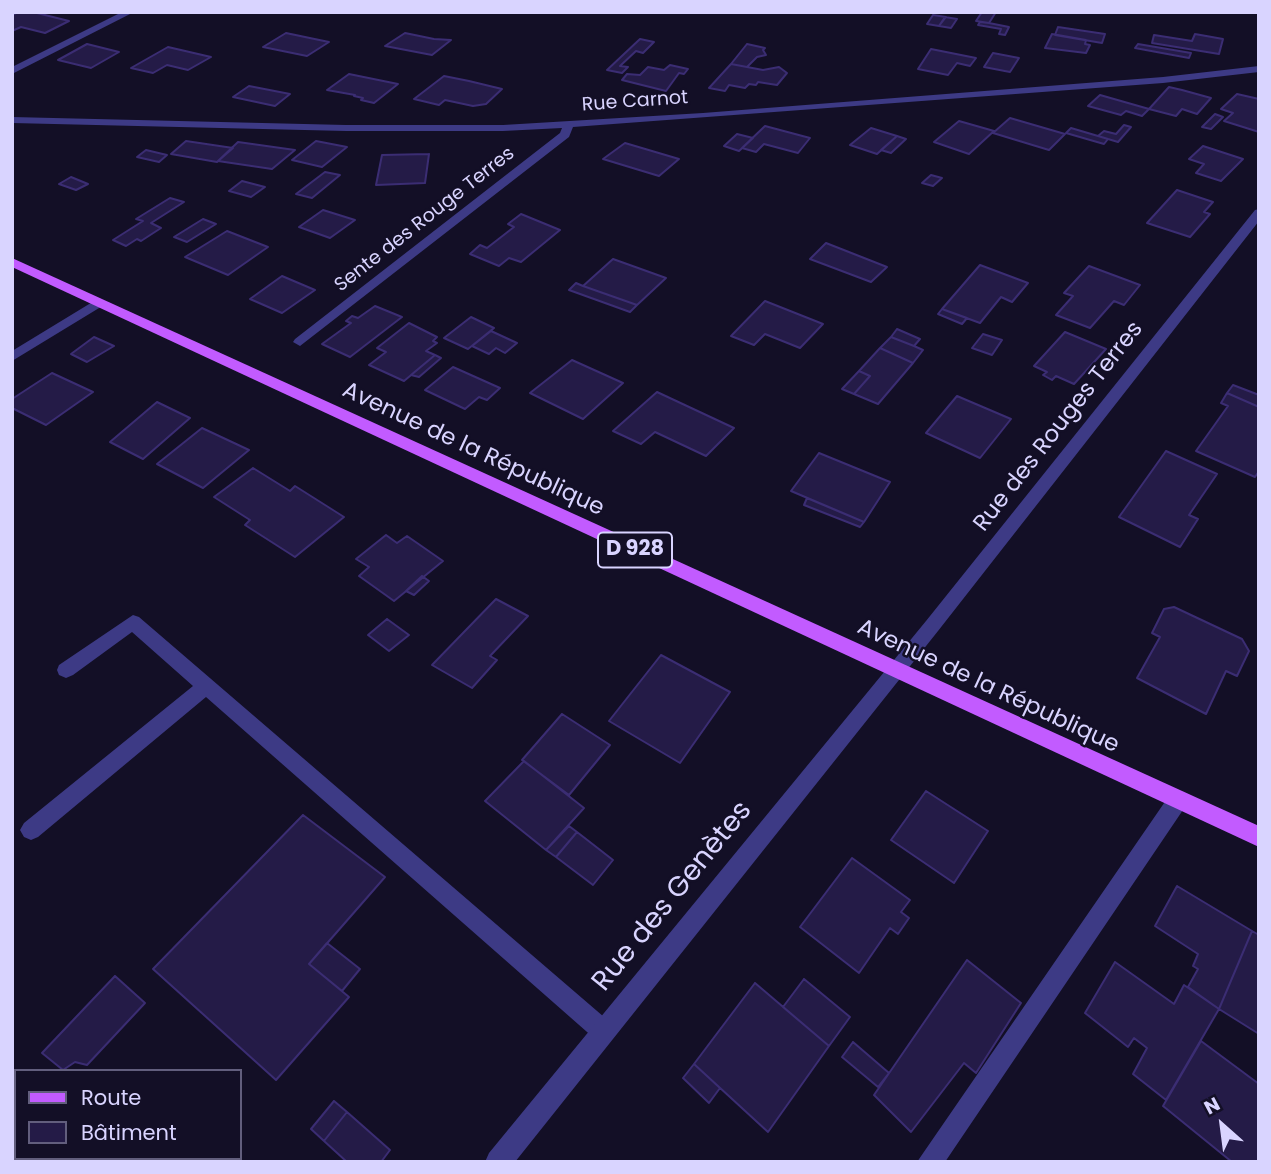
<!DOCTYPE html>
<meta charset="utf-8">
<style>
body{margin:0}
#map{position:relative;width:1271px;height:1174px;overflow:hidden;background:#130f26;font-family:Poppins,sans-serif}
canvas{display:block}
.frame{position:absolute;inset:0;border:14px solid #d9d4ff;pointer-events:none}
.legend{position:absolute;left:14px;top:1069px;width:228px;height:91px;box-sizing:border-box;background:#130f26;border:2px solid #625e7d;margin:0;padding:9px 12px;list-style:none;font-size:21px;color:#d9d4ff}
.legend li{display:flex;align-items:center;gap:14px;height:35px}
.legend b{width:35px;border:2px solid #625e7d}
.north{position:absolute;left:1187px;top:1090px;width:70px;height:70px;-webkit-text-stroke:5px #130f26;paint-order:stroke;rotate:332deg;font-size:19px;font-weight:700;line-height:28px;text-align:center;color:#d9d4ff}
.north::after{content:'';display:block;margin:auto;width:24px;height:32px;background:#d9d4ff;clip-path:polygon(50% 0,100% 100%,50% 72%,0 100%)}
</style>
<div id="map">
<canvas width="1271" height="1174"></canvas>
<div class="frame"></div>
<ul class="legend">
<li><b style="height:9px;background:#c25bff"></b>Route</li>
<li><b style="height:19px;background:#241b47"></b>Bâtiment</li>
</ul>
<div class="north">N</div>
</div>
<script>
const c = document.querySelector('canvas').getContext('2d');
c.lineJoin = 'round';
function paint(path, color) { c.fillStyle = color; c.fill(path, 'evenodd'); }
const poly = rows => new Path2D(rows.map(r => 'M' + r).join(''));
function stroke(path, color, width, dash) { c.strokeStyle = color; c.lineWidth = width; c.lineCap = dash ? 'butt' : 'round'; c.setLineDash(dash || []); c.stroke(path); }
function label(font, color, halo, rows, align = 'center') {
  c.font = font + ' Poppins,sans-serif'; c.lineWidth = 5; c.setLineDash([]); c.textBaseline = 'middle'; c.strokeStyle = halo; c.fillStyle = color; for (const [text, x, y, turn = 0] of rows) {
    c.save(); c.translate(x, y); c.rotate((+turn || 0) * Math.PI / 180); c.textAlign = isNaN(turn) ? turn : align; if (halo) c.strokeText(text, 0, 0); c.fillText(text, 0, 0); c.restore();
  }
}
const building = poly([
 [18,12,33,12,69,21,45,33,21,27,12,31,12,15,18,12],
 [982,12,996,12,989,23,976,21,982,12],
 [933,15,946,17,939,26,927,24,933,15],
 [945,17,957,19,951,28,939,26,945,17],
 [980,22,989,23,1009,27,1005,35,999,34,1001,29,978,25,980,22],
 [1058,27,1105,34,1102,43,1055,35,1058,27],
 [286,33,305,37,329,42,307,56,263,47,286,33],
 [405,33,434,39,451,40,432,55,385,46,405,33],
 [1052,34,1086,40,1085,44,1090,45,1086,53,1045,48,1052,34],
 [1195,34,1223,39,1219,54,1152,43,1154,35,1192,41,1195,34],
 [640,39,654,42,643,53,636,51,620,66,628,67,622,73,607,70,640,39],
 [87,44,119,52,91,68,58,60,87,44],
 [747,44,765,48,763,50,766,55,757,57,747,67,731,64,747,44],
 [1138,44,1191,53,1189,58,1135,48,1138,44],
 [168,47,211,57,188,70,167,65,153,73,131,68,168,47],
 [931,49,976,58,970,66,957,63,948,75,918,69,931,49],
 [993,53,1019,58,1010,72,984,67,993,53],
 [731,64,763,70,779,67,787,73,777,85,758,82,756,85,749,84,745,88,729,85,725,91,709,88,731,64],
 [670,65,688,69,684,74,679,73,666,91,622,80,627,74,640,75,648,67,664,70,670,65],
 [349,74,398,84,374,103,361,100,363,98,354,96,355,95,327,90,349,74],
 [444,76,469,81,502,89,486,104,473,106,445,100,439,105,414,99,444,76],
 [249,86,290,94,275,106,233,97,249,86],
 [1169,87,1182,90,1211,98,1197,114,1182,109,1176,116,1149,109,1169,87],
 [1237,94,1259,99,1259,132,1224,121,1233,113,1221,109,1237,94],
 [1100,95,1149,109,1142,116,1126,111,1121,115,1088,106,1100,95],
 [1215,114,1223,117,1211,129,1202,127,1215,114],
 [1010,118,1065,134,1049,150,993,133,1010,118],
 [959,121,994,131,969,154,934,142,959,121],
 [1124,125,1131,127,1118,142,1098,136,1104,131,1116,134,1124,125],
 [765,126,810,138,798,153,764,144,756,152,742,148,765,126],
 [871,128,897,136,877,154,850,145,871,128],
 [1071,128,1098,136,1108,139,1104,144,1066,133,1071,128],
 [737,134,753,138,739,151,724,146,737,134],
 [897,136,906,139,891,153,881,150,897,136],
 [186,141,233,148,217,162,171,154,186,141],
 [316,141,347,147,322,167,292,160,316,141],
 [238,142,295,150,272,169,218,161,238,142],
 [625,143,679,159,659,176,603,159,625,143],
 [1203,146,1243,159,1221,181,1196,173,1204,164,1189,159,1203,146],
 [146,150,167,155,159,162,137,157,146,150],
 [429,154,425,183,376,185,382,155,429,154],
 [325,172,340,175,312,198,296,194,325,172],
 [931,175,942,178,933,186,922,183,931,175],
 [71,177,88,184,76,190,59,184,71,177],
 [242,181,265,187,251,197,229,191,242,181],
 [1177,190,1213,202,1204,212,1210,214,1190,237,1147,223,1177,190],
 [170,198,184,202,151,223,161,228,141,241,137,239,126,246,113,240,143,221,136,219,170,198],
 [323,210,355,220,330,238,299,227,323,210],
 [521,214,560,230,521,262,509,258,499,266,470,254,480,245,487,248,514,227,508,224,521,214],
 [203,219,216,224,187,242,174,237,203,219],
 [227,231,268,247,228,275,185,257,227,231],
 [826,243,887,267,871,282,810,259,826,243],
 [613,259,666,278,637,305,583,286,613,259],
 [980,265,1028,283,1012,302,1001,297,980,323,942,309,980,265],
 [1089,266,1140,285,1124,305,1114,301,1090,328,1056,315,1073,296,1064,293,1089,266],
 [282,276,315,290,282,313,250,299,282,276],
 [576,283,583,286,637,305,630,312,569,290,576,283],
 [765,301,823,324,800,348,765,334,754,345,731,336,765,301],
 [375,306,402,317,350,357,322,344,351,323,346,321,352,316,358,318,375,306],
 [942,309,967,318,962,324,938,314,942,309],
 [471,317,494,328,468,349,444,338,471,317],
 [409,323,437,337,433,341,437,343,426,351,435,355,404,381,369,365,386,352,377,348,409,323],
 [897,329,920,339,914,346,891,337,897,329],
 [491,331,517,343,505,353,496,348,489,354,472,346,491,331],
 [1065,332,1106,349,1074,384,1056,376,1052,380,1043,375,1047,372,1034,366,1065,332],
 [983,334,1002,340,992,355,972,348,983,334],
 [94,337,114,346,87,362,71,354,94,337],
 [891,337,914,346,923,350,913,363,880,348,891,337],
 [880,348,913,363,878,404,854,394,870,376,859,371,880,348],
 [435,355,441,358,419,377,411,375,435,355],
 [572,360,623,383,583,419,530,393,572,360],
 [453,367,500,388,487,400,479,397,465,409,425,390,453,367],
 [859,371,870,376,854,394,842,389,859,371],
 [52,373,93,392,46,425,12,408,12,399,52,373],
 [1233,385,1259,395,1259,407,1227,393,1233,385],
 [657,392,734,428,706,456,655,432,641,444,613,431,657,392],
 [1227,393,1259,407,1259,471,1255,477,1196,451,1228,406,1221,403,1227,393],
 [957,396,1011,419,980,458,926,433,957,396],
 [157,402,190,418,143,459,110,442,157,402],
 [202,428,249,450,203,488,157,464,202,428],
 [1166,451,1217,474,1189,515,1198,519,1180,547,1119,517,1166,451],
 [819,453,890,482,864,522,791,491,819,453],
 [253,468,290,491,295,486,344,517,295,557,245,525,250,520,214,497,253,468],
 [807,498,864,522,860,527,804,505,807,498],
 [386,535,397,543,407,536,443,561,394,601,359,576,369,567,356,559,386,535],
 [422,576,429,581,414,595,406,591,422,576],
 [496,599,528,616,490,656,497,660,472,688,432,665,496,599],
 [1174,607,1242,639,1249,651,1237,676,1226,671,1206,714,1137,678,1160,637,1152,633,1164,609,1174,607],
 [387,619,409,635,389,651,368,635,387,619],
 [661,655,730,692,680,763,609,721,661,655],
 [562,714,610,745,569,795,522,760,562,714],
 [524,761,584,808,546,850,485,801,524,761],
 [926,791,988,831,954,883,891,840,926,791],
 [303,815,385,877,309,964,349,997,276,1080,153,969,303,815],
 [569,826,577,832,556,857,546,850,569,826],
 [577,832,613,860,593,885,556,857,577,832],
 [852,858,910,900,901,912,909,918,898,934,890,928,859,973,800,927,852,858],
 [1177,886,1252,931,1219,1009,1188,987,1198,969,1193,966,1198,954,1155,926,1177,886],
 [1252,931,1259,935,1259,1034,1219,1009,1252,931],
 [327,943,360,969,342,991,309,964,327,943],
 [967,960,1021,1003,976,1073,964,1063,911,1132,874,1095,967,960],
 [1115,962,1174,1004,1184,985,1219,1009,1166,1100,1133,1074,1147,1048,1134,1038,1128,1047,1085,1013,1115,962],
 [115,976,145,1003,87,1065,75,1062,63,1070,42,1053,115,976],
 [804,979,850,1017,829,1046,783,1007,804,979],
 [755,983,829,1046,768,1132,694,1064,755,983],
 [1201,1041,1259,1084,1259,1162,1232,1162,1163,1106,1201,1041],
 [853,1042,889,1073,878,1087,842,1057,853,1042],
 [694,1064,720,1088,709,1103,683,1078,694,1064],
 [334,1101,347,1112,324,1141,311,1129,334,1101],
 [347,1112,390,1150,381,1162,347,1162,324,1141,347,1112],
 [16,1147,16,1158,152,1158,149,1162,12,1162,12,1151,16,1147]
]);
paint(building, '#241b47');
stroke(building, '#3b2d73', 2);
paint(poly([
 [122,12,134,12,12,74,12,67,122,12],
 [133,615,139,617,611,1023,615,1031,611,1039,603,1043,595,1039,206,697,38,837,31,840,24,837,20,830,24,823,193,686,132,632,73,675,66,678,59,675,57,670,59,665,133,615],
 [1178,791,1185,793,1188,800,1185,807,945,1162,917,1162,1171,793,1178,791]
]), '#3d3a85');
paint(poly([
 [1259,66,1259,72,1163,83,573,127,569,137,300,346,293,342,295,339,560,133,562,128,503,131,346,131,12,123,12,117,346,125,503,125,703,113,1163,77,1259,66],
 [1259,209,1259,221,938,631,515,1162,485,1162,489,1153,926,621,1255,210,1259,209],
 [99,298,106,302,104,305,12,361,12,351,99,298]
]), '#3d3a85');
paint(poly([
 [12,258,1259,826,1259,847,12,267,12,258]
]), '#c25bff');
label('19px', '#d9d4ff', '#130f26', [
 ["Rue Carnot",635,102,-4],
 ["Sente des Rouge Terres",425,220,-38]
]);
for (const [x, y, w] of [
 [635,550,74]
]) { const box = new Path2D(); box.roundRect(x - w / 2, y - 17.5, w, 35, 5); c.fillStyle = '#130f26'; c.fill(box); stroke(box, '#d9d4ff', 2); }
label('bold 21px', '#d9d4ff', null, [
 ["D 928",635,550]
]);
label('23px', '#d9d4ff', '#130f26', [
 ["Rue des Rouges Terres",1059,427,-52],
 ["Avenue de la République",473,450,25],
 ["Avenue de la République",988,687,25]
]);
label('28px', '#d9d4ff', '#130f26', [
 ["Rue des Genètes",673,897,-51]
]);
</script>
